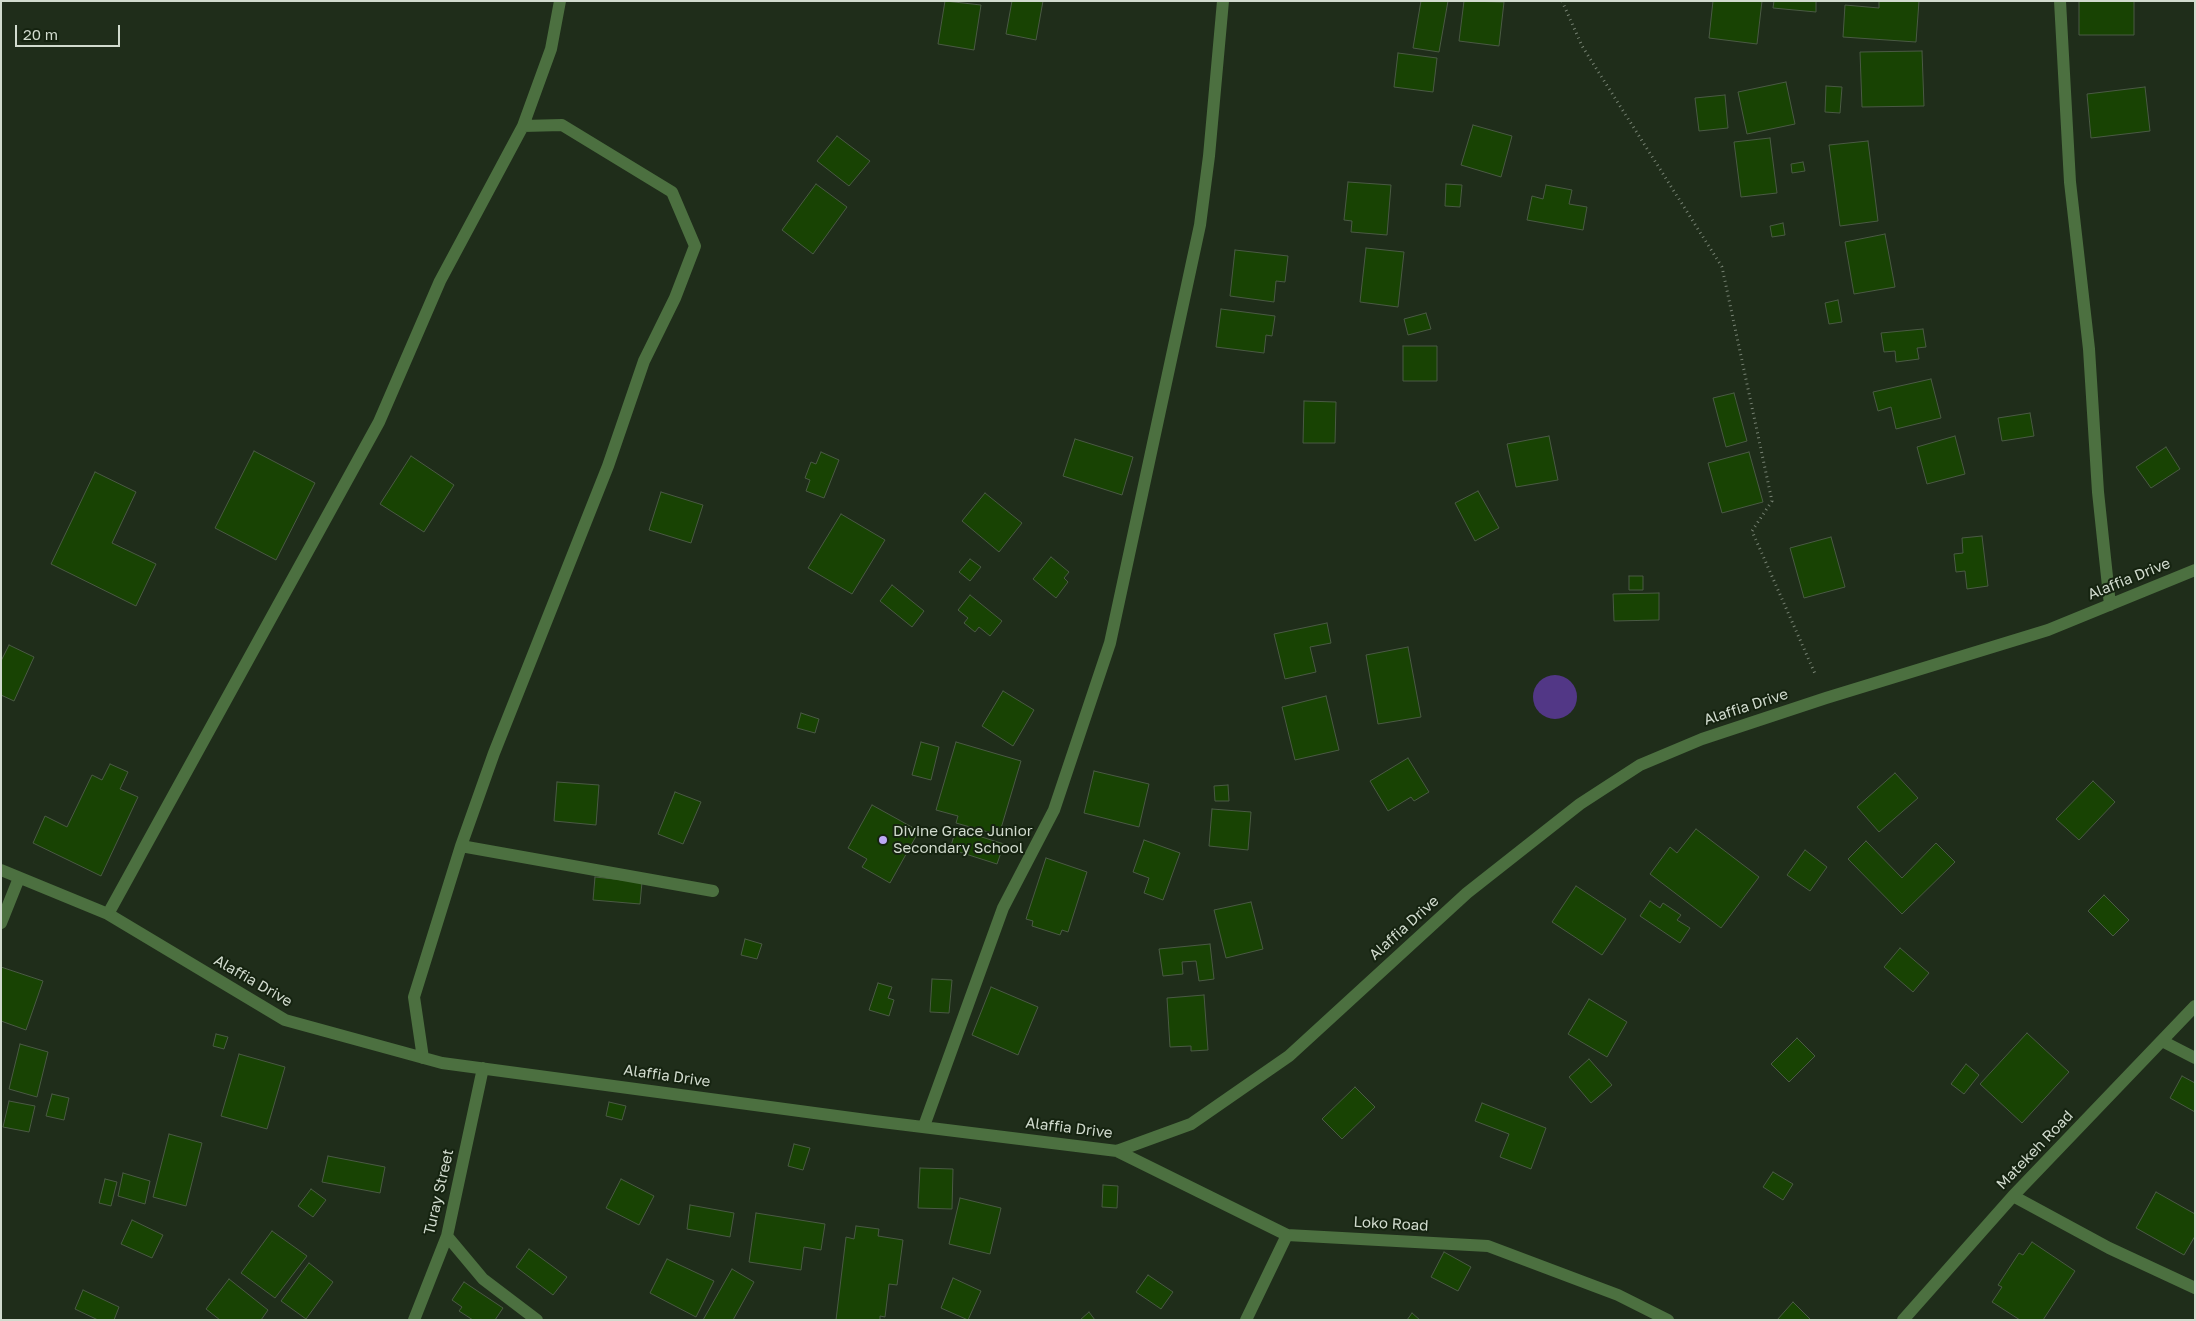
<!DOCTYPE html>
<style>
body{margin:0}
#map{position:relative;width:2196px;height:1321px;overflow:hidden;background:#1f2d1a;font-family:"Golos Text",sans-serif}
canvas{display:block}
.frame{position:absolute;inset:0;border:2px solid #d1dbce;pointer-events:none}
.scale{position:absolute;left:15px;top:25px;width:105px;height:22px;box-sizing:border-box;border:2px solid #d1dbce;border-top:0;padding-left:6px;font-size:15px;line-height:18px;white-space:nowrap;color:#d1dbce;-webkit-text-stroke:4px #152310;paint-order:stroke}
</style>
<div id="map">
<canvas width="2196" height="1321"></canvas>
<div class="frame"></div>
<div class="scale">20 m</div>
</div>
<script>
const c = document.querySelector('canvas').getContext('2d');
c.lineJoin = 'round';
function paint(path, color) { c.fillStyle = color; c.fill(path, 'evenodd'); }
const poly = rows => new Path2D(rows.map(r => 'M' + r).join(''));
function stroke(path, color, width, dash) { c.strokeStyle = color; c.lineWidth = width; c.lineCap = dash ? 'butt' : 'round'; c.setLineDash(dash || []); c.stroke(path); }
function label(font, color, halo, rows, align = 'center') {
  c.font = font + ' "Golos Text",sans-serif'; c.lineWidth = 4; c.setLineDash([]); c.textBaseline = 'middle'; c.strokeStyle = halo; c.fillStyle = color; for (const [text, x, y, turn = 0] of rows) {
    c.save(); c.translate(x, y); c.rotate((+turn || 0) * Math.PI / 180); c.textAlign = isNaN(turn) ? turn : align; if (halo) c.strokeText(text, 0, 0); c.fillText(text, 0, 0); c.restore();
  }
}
paint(poly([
 '1533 697a22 22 0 1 1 44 0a22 22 0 1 1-44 0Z'
]), '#523786');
const building = poly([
 [945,1,981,5,974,50,938,44,945,1],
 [1012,1,1043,1,1036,40,1006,34,1012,1],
 [1421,1,1448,1,1439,52,1413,48,1421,1],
 [1464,1,1504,2,1499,46,1459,41,1464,1],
 [1713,1,1762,1,1757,44,1709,38,1713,1],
 [1774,1,1816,1,1816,12,1773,8,1774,1],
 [1879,1,1919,1,1916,42,1843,37,1845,5,1879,8,1879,1],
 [2079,1,2134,1,2134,35,2079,35,2079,1],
 [1922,51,1924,106,1862,107,1860,52,1922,51],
 [1398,53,1437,58,1433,92,1394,87,1398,53],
 [1786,82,1795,124,1747,134,1738,92,1786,82],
 [1826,86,1842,87,1840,113,1825,112,1826,86],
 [2145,87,2150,131,2091,138,2087,94,2145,87],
 [1725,95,1728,128,1699,131,1695,98,1725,95],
 [1473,125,1512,136,1501,177,1461,165,1473,125],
 [837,136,870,161,849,186,817,161,837,136],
 [1770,138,1777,193,1741,197,1734,142,1770,138],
 [1868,141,1878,221,1840,226,1829,145,1868,141],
 [1803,162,1805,171,1792,173,1791,164,1803,162],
 [1348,182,1391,185,1387,235,1351,232,1352,221,1344,220,1348,182],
 [816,184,847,207,813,254,782,230,816,184],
 [1446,184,1462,185,1460,207,1445,206,1446,184],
 [1546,185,1572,190,1569,204,1587,207,1583,230,1527,220,1532,196,1543,199,1546,185],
 [1783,223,1785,235,1772,237,1770,226,1783,223],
 [1885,234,1895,287,1854,294,1845,242,1885,234],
 [1366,248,1404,252,1398,307,1360,302,1366,248],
 [1235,250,1288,256,1285,282,1276,281,1274,302,1230,296,1235,250],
 [1838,300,1842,322,1829,324,1825,303,1838,300],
 [1221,309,1275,316,1272,336,1266,335,1264,353,1216,347,1221,309],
 [1426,313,1431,329,1408,335,1404,319,1426,313],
 [1923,329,1926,347,1917,348,1919,359,1896,362,1895,351,1884,352,1881,333,1923,329],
 [1403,346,1437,346,1437,381,1403,381,1403,346],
 [1931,379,1941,418,1896,429,1891,407,1878,411,1873,392,1931,379],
 [1734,393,1747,441,1726,447,1713,398,1734,393],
 [1304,401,1336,402,1335,443,1303,443,1304,401],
 [2030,413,2034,436,2002,441,1998,418,2030,413],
 [1549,436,1558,480,1516,487,1507,444,1549,436],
 [1955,436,1965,474,1927,484,1917,447,1955,436],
 [1075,439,1133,457,1122,495,1063,476,1075,439],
 [2166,447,2180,469,2151,488,2136,467,2166,447],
 [254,451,315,483,276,560,215,528,254,451],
 [821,452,839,460,824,498,806,491,810,480,805,478,811,462,816,464,821,452],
 [1749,452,1763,502,1722,513,1708,463,1749,452],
 [411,456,454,485,424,532,380,504,411,456],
 [95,472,136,492,112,543,156,564,136,606,51,564,95,472],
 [1478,491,1499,528,1475,541,1455,503,1478,491],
 [661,492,703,505,691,543,649,530,661,492],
 [985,493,1022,523,999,552,962,521,985,493],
 [841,514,885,540,852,594,808,568,841,514],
 [1982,536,1988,586,1967,589,1965,571,1956,572,1954,554,1963,553,1962,538,1982,536],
 [1831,537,1845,587,1804,598,1790,548,1831,537],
 [1051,557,1069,572,1064,578,1068,582,1056,598,1033,579,1051,557],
 [970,559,981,567,970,581,959,572,970,559],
 [1629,576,1643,576,1643,590,1629,590,1629,576],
 [892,585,924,611,912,627,880,601,892,585],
 [1659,593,1659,620,1614,621,1613,594,1659,593],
 [970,595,1002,621,990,636,979,627,975,632,964,623,968,618,958,610,970,595],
 [1327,623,1331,643,1310,647,1316,672,1285,679,1274,634,1327,623],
 [9,645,34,657,14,701,1,695,1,661,9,645],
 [1408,647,1421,717,1378,724,1366,655,1408,647],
 [1003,691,1034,710,1013,746,982,726,1003,691],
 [1326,696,1339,750,1295,760,1282,707,1326,696],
 [801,713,819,719,815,733,797,728,801,713],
 [921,742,939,747,931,780,912,775,921,742],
 [956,742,1021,761,999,835,956,823,958,816,936,810,956,742],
 [1408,758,1429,792,1414,801,1411,797,1388,811,1370,781,1408,758],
 [110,764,128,772,120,789,138,797,101,876,33,843,45,816,67,827,92,775,102,780,110,764],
 [1094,771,1149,784,1139,827,1084,813,1094,771],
 [1895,773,1918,798,1879,832,1857,807,1895,773],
 [2093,781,2115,802,2079,840,2056,819,2093,781],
 [557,782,599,785,596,825,554,821,557,782],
 [1228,785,1229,801,1215,801,1214,786,1228,785],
 [675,792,701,802,683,844,658,834,675,792],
 [872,805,919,831,890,883,862,867,867,859,848,848,872,805],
 [1212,809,1251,812,1248,850,1209,846,1212,809],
 [956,829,1004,844,997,864,950,849,956,829],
 [1696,829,1759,877,1721,928,1650,874,1670,847,1677,853,1696,829],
 [1144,840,1180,853,1163,900,1144,893,1149,878,1133,872,1144,840],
 [1866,841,1902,878,1936,843,1955,862,1902,914,1848,859,1866,841],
 [1805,850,1827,867,1810,891,1787,875,1805,850],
 [1046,858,1087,872,1068,932,1062,930,1060,935,1032,926,1033,921,1026,919,1046,858],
 [595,877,642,882,640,904,593,900,595,877],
 [1576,886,1626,919,1602,955,1552,922,1576,886],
 [2104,895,2129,920,2113,936,2088,911,2104,895],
 [1650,901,1660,908,1663,903,1681,915,1677,920,1690,928,1680,943,1640,916,1650,901],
 [1251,902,1263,949,1226,958,1214,910,1251,902],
 [745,939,762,944,757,959,741,955,745,939],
 [1210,944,1214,979,1199,981,1196,961,1182,962,1183,974,1163,976,1159,949,1210,944],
 [1900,948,1929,973,1913,992,1884,967,1900,948],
 [1,967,43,981,26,1030,1,1021,1,967],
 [932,979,952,980,949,1013,930,1012,932,979],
 [878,983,892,987,888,998,894,1000,889,1016,869,1010,878,983],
 [991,987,1038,1007,1018,1055,972,1035,991,987],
 [1204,995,1208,1050,1191,1051,1191,1046,1170,1047,1167,998,1204,995],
 [1589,999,1627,1022,1607,1057,1568,1034,1589,999],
 [2027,1033,2069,1072,2022,1123,1980,1084,2027,1033],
 [216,1034,228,1037,224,1049,213,1046,216,1034],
 [1797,1038,1815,1056,1789,1082,1771,1064,1797,1038],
 [20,1044,48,1052,37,1097,9,1089,20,1044],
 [239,1054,285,1067,267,1129,221,1116,239,1054],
 [1589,1059,1612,1085,1591,1103,1569,1077,1589,1059],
 [1966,1064,1979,1075,1964,1094,1951,1084,1966,1064],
 [2182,1076,2195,1083,2195,1112,2170,1098,2182,1076],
 [1355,1087,1375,1107,1342,1139,1322,1119,1355,1087],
 [52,1094,69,1098,64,1120,46,1116,52,1094],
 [9,1101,35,1106,29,1132,3,1127,9,1101],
 [609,1102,626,1106,622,1120,606,1116,609,1102],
 [1482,1103,1546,1128,1531,1169,1500,1157,1509,1134,1475,1121,1482,1103],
 [169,1134,202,1143,186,1206,153,1197,169,1134],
 [794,1144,810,1148,803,1170,788,1166,794,1144],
 [328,1156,385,1167,380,1193,322,1182,328,1156],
 [920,1168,953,1169,952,1209,918,1208,920,1168],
 [1773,1172,1793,1184,1783,1200,1763,1187,1773,1172],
 [123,1173,150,1181,145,1204,118,1196,123,1173],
 [105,1179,117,1182,111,1206,99,1203,105,1179],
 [621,1179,654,1196,639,1225,606,1208,621,1179],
 [1103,1185,1118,1186,1117,1208,1102,1207,1103,1185],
 [311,1189,326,1200,313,1217,298,1206,311,1189],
 [2156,1192,2195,1214,2195,1236,2184,1255,2136,1228,2156,1192],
 [960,1198,1001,1208,990,1254,949,1244,960,1198],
 [690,1205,734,1213,730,1237,687,1229,690,1205],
 [756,1213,825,1224,821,1250,804,1247,801,1270,749,1262,756,1213],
 [132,1220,163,1235,152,1258,121,1244,132,1220],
 [856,1226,879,1229,878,1236,903,1240,897,1285,889,1284,885,1317,880,1316,880,1320,836,1320,846,1237,854,1239,856,1226],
 [272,1231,307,1256,275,1298,241,1273,272,1231],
 [2032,1242,2075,1271,2043,1320,2020,1320,1992,1302,2002,1287,1998,1285,2019,1253,2023,1255,2032,1242],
 [529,1249,567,1277,553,1295,516,1267,529,1249],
 [1444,1252,1471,1267,1458,1291,1431,1277,1444,1252],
 [667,1259,714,1281,696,1317,650,1293,667,1259],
 [309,1263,333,1282,306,1319,281,1301,309,1263],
 [732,1269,754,1282,733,1320,703,1320,732,1269],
 [1148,1275,1173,1292,1161,1309,1136,1292,1148,1275],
 [953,1278,981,1291,968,1320,941,1308,953,1278],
 [229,1279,268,1310,261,1320,220,1320,206,1309,229,1279],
 [464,1282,503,1308,495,1320,473,1320,459,1311,462,1307,452,1300,464,1282],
 [83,1290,119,1307,114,1320,98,1320,75,1309,83,1290],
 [1793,1302,1811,1320,1777,1320,1793,1302],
 [1089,1312,1095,1320,1080,1320,1089,1312],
 [1412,1313,1420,1320,1407,1320,1412,1313]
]);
paint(building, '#184303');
stroke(building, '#4a5a44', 1);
stroke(poly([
 [1562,1,1582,46,1722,267,1772,501,1752,531,1816,676]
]), '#768272', 3, [1, 4]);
stroke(poly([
 [2060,1,2070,182,2089,349,2098,492,2110,605],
 [461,846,713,891],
 [1,870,108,914,285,1020,442,1063,874,1121,1117,1151,1191,1124,1289,1056,1467,893,1580,804,1640,765,1702,739,1826,698,2048,630,2195,570],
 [108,914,379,422,440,281,523,126,551,49,560,1],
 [1,923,19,878],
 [2162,1041,2195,1058],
 [423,1058,414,997,461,846,494,753,608,466,644,361,675,298,695,246,672,192,562,125,523,126],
 [924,1126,1003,908,1054,810,1110,643,1200,225,1209,156,1223,1],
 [1117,1151,1287,1235,1488,1246,1618,1295,1668,1320],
 [2013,1196,2109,1248,2195,1288],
 [447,1236,483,1279,537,1320],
 [414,1320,447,1236,483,1068],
 [1246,1320,1287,1235],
 [1903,1320,2013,1196,2195,1006]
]), '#4c7040', 12);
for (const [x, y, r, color] of [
 [883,840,5,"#bda9f5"]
]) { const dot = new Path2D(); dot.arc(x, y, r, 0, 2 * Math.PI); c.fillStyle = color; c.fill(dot); stroke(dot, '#152310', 2); }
label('15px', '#d1dbce', '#152310', [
 ["Alaffia Drive",2129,579,-22],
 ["Alaffia Drive",1746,707,-18],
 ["Alaffia Drive",1404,928,-42],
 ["Alaffia Drive",253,981,30],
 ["Alaffia Drive",667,1076,8],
 ["Alaffia Drive",1069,1128,7],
 ["Matekeh Road",2035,1150,-46],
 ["Turay Street",439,1192,-77],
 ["Loko Road",1391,1224,3]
]);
label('15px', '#d1dbce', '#152310', [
 ["Divine Grace Junior",893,831],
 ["Secondary School",893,848]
], 'left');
</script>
